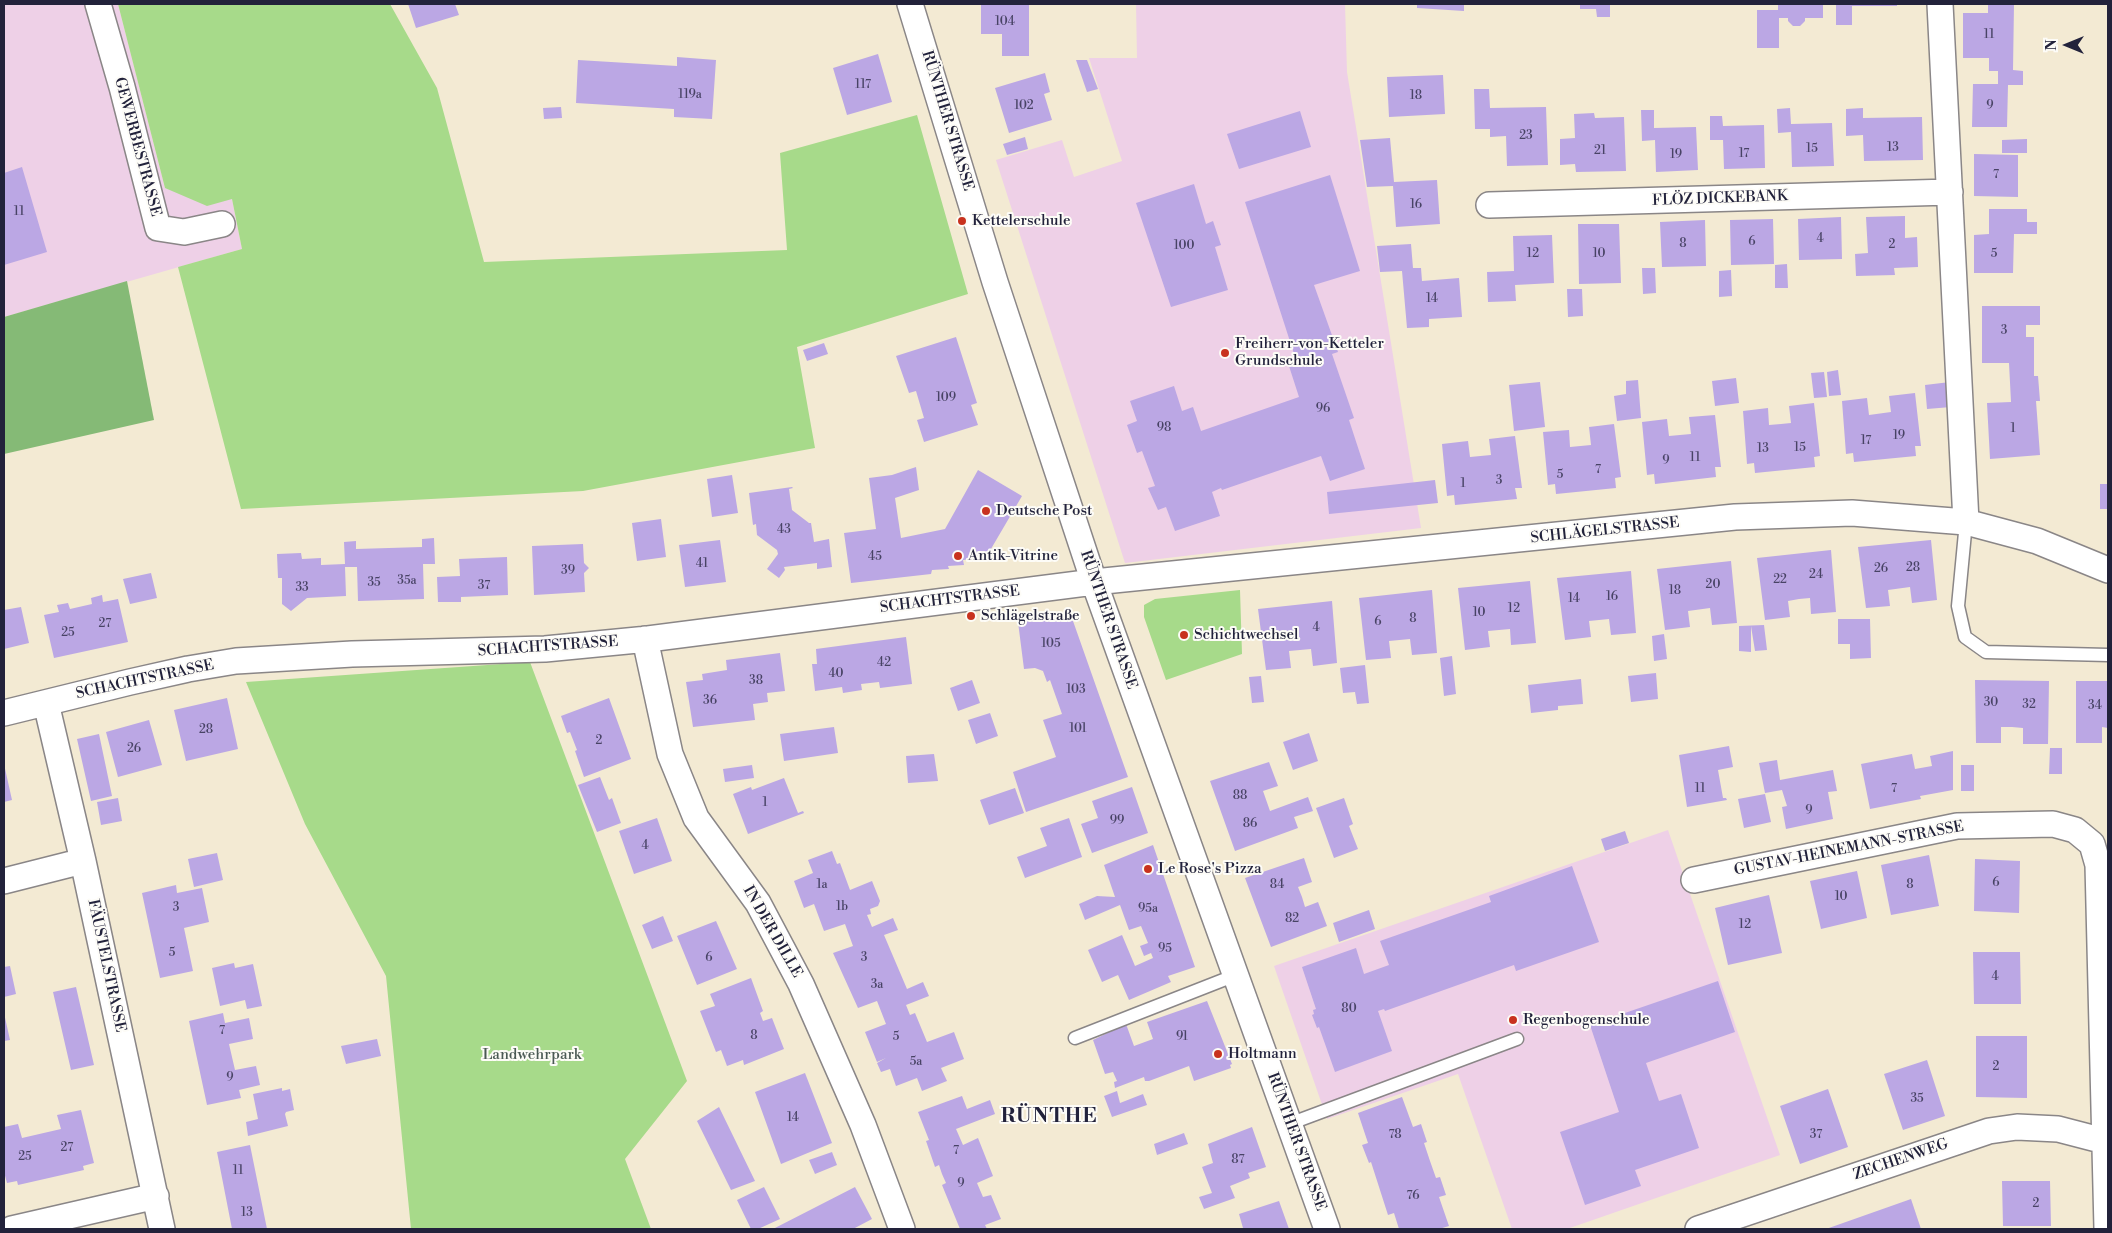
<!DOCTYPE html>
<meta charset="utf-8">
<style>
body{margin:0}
#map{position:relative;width:2112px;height:1233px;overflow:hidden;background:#f3ead3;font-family:"Libre Bodoni",serif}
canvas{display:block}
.frame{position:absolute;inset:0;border:5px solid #22223b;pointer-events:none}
.north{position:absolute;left:2042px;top:20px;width:50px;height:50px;-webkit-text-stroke:4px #fdfcf7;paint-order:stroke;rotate:270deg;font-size:14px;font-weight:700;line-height:20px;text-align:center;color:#22223b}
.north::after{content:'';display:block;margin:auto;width:18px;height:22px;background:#22223b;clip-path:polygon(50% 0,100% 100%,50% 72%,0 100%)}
</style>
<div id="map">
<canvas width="2112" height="1233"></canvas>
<div class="frame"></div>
<div class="north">N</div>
</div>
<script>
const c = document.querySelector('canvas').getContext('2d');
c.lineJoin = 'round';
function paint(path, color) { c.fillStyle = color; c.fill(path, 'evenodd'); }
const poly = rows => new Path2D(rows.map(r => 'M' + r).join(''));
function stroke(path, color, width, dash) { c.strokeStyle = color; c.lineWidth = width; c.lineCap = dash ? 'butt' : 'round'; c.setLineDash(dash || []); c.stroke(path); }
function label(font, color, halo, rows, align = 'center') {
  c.font = font + ' "Libre Bodoni",serif'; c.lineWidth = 4; c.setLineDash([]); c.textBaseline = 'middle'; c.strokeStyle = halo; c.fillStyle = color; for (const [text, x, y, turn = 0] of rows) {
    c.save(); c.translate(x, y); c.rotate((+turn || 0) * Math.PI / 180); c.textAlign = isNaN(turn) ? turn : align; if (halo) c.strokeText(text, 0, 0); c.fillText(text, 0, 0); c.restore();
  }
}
paint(poly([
 [4,4,118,4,165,188,232,199,242,249,4,317],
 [1136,4,1345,4,1347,72,1421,528,1125,563,996,160,1062,140,1074,177,1122,161,1089,58,1137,58],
 [1668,830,1780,1155,1567,1229,1512,1229,1458,1074,1327,1119,1274,966]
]), '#eed0e7');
paint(poly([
 [118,4,390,4,437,88,484,262,787,250,780,153,917,115,968,294,797,347,815,448,583,491,241,509,178,267,242,249,232,199,207,206,165,188],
 [1240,590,1242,654,1166,680,1144,617,1144,605,1155,599],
 [530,662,687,1081,625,1159,651,1229,411,1229,386,976,305,824,246,682]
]), '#a7da8a');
paint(poly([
 [127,281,154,420,4,454,4,317]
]), '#85ba76');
paint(poly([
 [408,4,455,4,459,15,416,28],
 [981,4,1029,4,1029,56,1002,56,1002,34,981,34],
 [1417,4,1464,4,1464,11,1417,8],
 [1580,4,1610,4,1610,17,1597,17,1596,9,1580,9],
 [1778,4,1823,4,1823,18,1805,18,1805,21,1800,26,1793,26,1788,21,1788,18,1779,18,1779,48,1757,48,1757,10,1778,10],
 [1836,4,1897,4,1897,6,1852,6,1852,25,1836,25],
 [1988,4,2014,4,2013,70,2023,71,2023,85,2008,85,2007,127,1972,127,1973,84,1998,84,1998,71,1989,71,1989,58,1963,58,1963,13,1988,13],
 [878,54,892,102,847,115,833,68],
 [677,57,716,60,712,119,674,117,674,109,576,103,578,60,677,66],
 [1076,60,1087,60,1098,89,1087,92],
 [1045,73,1050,92,1044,94,1052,120,1009,133,995,88],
 [1443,75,1445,114,1389,117,1387,77],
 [1474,89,1489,89,1490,108,1546,107,1548,165,1507,166,1506,136,1490,137,1490,129,1475,129],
 [561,107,562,118,544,119,543,108],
 [1790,108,1791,124,1832,123,1834,166,1792,167,1791,132,1778,133,1777,109],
 [1863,108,1863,118,1922,117,1923,160,1864,161,1863,135,1846,136,1846,109],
 [1641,110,1654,110,1654,128,1696,127,1698,170,1656,172,1655,140,1642,141],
 [1300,111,1311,147,1239,169,1227,134],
 [1594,113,1595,118,1624,117,1626,171,1576,172,1575,164,1560,165,1560,139,1575,138,1574,114],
 [1710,116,1722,116,1723,126,1764,125,1765,168,1724,169,1723,140,1710,140],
 [1025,137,1028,149,1007,155,1003,144],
 [1390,138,1394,182,1437,180,1440,224,1396,227,1393,186,1367,187,1360,140],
 [2027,139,2027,153,2002,153,2002,140],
 [1974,154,2018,155,2018,197,1974,196],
 [22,167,47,252,4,265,4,173],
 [1330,175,1360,271,1314,285,1338,352,1332,354,1354,418,1349,420,1365,469,1330,481,1321,456,1222,490,1221,488,1212,492,1220,516,1175,531,1166,507,1158,510,1148,488,1155,486,1142,451,1137,453,1127,425,1137,421,1130,401,1174,386,1182,411,1193,407,1201,431,1299,397,1288,363,1296,360,1245,202],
 [1194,184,1206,224,1213,221,1221,245,1215,247,1228,290,1171,307,1136,203],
 [1989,209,2027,209,2027,222,2037,222,2037,234,2014,234,2013,273,1974,273,1974,235,1989,234],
 [1905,216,1905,238,1917,237,1918,267,1894,268,1895,275,1856,276,1855,254,1868,253,1866,217],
 [1841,217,1842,259,1799,260,1798,219],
 [1773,219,1774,264,1731,265,1730,220],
 [1705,220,1706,266,1662,267,1660,222],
 [1578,224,1619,224,1621,283,1579,284],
 [1552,235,1554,283,1515,285,1516,301,1488,302,1487,272,1514,271,1513,236],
 [1411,244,1413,268,1421,268,1422,281,1459,278,1462,317,1429,319,1429,327,1407,328,1402,271,1380,272,1377,246],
 [1787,264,1788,288,1775,288,1775,265],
 [1642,268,1655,268,1656,293,1643,294],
 [1731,270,1732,296,1719,297,1719,271],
 [1567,289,1582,289,1583,316,1568,317],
 [1982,306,2040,306,2040,325,2026,325,2026,337,2034,337,2034,376,2038,376,2040,401,2036,401,2040,455,1990,459,1987,403,2011,402,2009,363,1982,363],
 [956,337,977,403,971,405,978,425,924,442,917,420,924,418,916,391,909,393,896,356],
 [824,343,828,354,807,361,803,350],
 [1838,370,1841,395,1829,396,1827,372],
 [1824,372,1827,397,1814,398,1811,373],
 [1736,378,1739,403,1715,406,1712,381],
 [1638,380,1641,418,1617,421,1614,396,1626,394,1626,381],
 [1540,382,1545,427,1514,431,1509,385],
 [1950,382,1951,407,1927,409,1925,385],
 [1915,393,1921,446,1915,446,1916,456,1854,462,1853,453,1846,454,1842,401,1867,398,1869,415,1891,412,1889,396],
 [1814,403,1820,456,1814,457,1815,467,1755,473,1754,463,1747,464,1743,411,1768,408,1769,425,1781,424,1791,423,1789,406],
 [1715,415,1721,467,1715,467,1716,477,1655,484,1654,474,1647,475,1642,422,1667,419,1669,436,1691,434,1689,417],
 [1614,424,1621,477,1615,478,1616,488,1556,494,1555,484,1548,485,1543,432,1569,430,1570,447,1591,445,1589,427],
 [1515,436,1522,488,1515,488,1517,499,1455,505,1454,495,1447,496,1442,444,1468,441,1470,457,1491,455,1489,439],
 [916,467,919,490,895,498,901,538,945,529,978,470,1022,496,988,554,986,552,982,559,963,560,964,565,948,566,949,569,932,570,931,574,851,583,844,533,876,529,869,478,892,475],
 [732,475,738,513,712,517,707,479],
 [1435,480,1438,503,1329,514,1327,492],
 [2100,484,2108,484,2108,509,2100,509],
 [792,487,793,488,789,489,792,510,809,523,811,523,814,542,829,539,832,567,817,569,817,563,784,567,785,570,779,578,767,569,778,554,777,550,757,535,756,524,753,525,749,493],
 [661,519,666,557,637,561,632,523],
 [434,538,435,564,423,564,424,599,358,601,357,567,345,567,346,596,307,598,291,611,282,604,282,578,278,578,277,554,301,553,302,559,321,558,321,565,345,564,344,542,356,541,356,549,422,547,422,539],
 [720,540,726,582,685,587,679,545],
 [1931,540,1937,600,1912,603,1910,587,1888,590,1890,606,1866,608,1858,547],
 [583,544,584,563,589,568,584,573,585,592,534,595,532,546],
 [1831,550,1836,612,1811,614,1810,598,1799,599,1788,601,1790,617,1765,620,1757,558],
 [507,557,508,595,461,597,461,602,438,602,437,577,460,576,459,559],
 [1731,561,1737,623,1712,625,1710,608,1688,611,1690,627,1665,630,1657,569],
 [1631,571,1636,633,1611,635,1609,619,1589,621,1591,637,1565,640,1557,578],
 [151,573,157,598,130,604,123,579],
 [1530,581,1536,643,1511,645,1510,629,1488,631,1490,647,1465,650,1458,588],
 [1432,590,1437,653,1412,655,1410,639,1389,641,1391,658,1366,660,1359,598],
 [102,595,103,602,118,599,128,642,54,658,44,615,59,612,57,605,68,603,70,609,92,604,91,598],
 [1332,601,1337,663,1313,666,1311,649,1289,651,1291,668,1266,670,1258,609],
 [21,607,29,643,4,649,4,610],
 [1064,616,1073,621,1128,777,1026,812,1013,772,1056,757,1043,720,1062,714,1050,680,1047,682,1043,671,1035,668,1024,669,1018,622],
 [1838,619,1870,619,1871,658,1850,659,1850,644,1838,644],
 [1764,625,1767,650,1755,651,1751,626,1751,652,1739,651,1739,626],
 [1664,634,1667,659,1654,661,1652,636],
 [906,637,912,684,880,688,879,682,861,684,862,690,843,693,842,687,815,691,812,664,817,664,816,649],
 [780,653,785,691,767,693,768,702,753,704,755,720,693,727,686,682,703,680,702,674,727,670,726,660],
 [1452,656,1456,694,1444,696,1440,658],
 [1365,665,1369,703,1357,704,1355,692,1343,693,1340,668],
 [1656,673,1658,699,1631,702,1628,676],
 [1261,676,1264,702,1252,703,1249,677],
 [1581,679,1583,704,1558,706,1558,710,1531,713,1528,685],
 [972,680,980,703,958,711,950,688],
 [1975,680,2049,681,2048,744,2023,744,2023,728,2012,727,2001,727,2001,743,1976,743],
 [2076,681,2108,681,2108,728,2102,727,2102,743,2076,743],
 [227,698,238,749,186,761,174,710],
 [609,698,631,759,584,777,575,751,577,750,570,732,567,733,561,716],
 [990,713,998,736,976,744,968,720],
 [149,720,162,765,118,777,106,732],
 [834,727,838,753,784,761,780,734],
 [1309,733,1318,761,1293,770,1283,742],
 [99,734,112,796,91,801,77,739],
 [1729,746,1733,767,1718,770,1723,798,1726,798,1727,800,1687,807,1679,755],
 [2050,748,2062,748,2062,774,2049,774],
 [1953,751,1953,790,1920,796,1921,799,1870,809,1861,764,1912,754,1915,769,1932,766,1930,756],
 [934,754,938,781,908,783,906,756],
 [1777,760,1780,780,1833,770,1837,791,1828,792,1833,819,1786,829,1782,807,1787,806,1782,790,1765,793,1759,763],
 [1269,762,1278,786,1263,791,1270,811,1308,797,1313,811,1294,817,1298,828,1235,851,1210,781],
 [4,764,12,800,4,802],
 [752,765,754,778,725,782,723,769],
 [1961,765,1974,765,1974,791,1961,791],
 [600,777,609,800,612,798,621,823,597,832,578,785],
 [784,778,798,813,803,811,804,813,748,834,733,794,751,787,752,790],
 [1132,787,1148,833,1092,853,1081,824,1098,818,1092,801],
 [1015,788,1024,813,989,825,980,800],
 [1765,794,1771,822,1744,828,1738,799],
 [118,798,122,821,101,825,97,802],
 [1344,798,1353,824,1349,826,1358,849,1334,858,1316,808],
 [657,818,672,861,634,874,619,831],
 [1069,818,1082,857,1025,878,1017,857,1047,846,1040,828],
 [1625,831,1629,843,1605,851,1601,839],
 [1153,845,1195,967,1168,976,1171,982,1129,1000,1118,975,1102,982,1088,950,1122,935,1135,966,1153,958,1151,953,1144,956,1140,946,1148,943,1141,926,1129,930,1120,905,1085,920,1079,904,1097,896,1115,897,1104,865],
 [832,851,837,864,840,863,850,890,872,881,880,901,878,906,870,909,871,914,867,915,872,927,893,918,898,930,884,935,907,989,923,982,929,996,906,1005,910,1015,915,1013,927,1042,954,1032,964,1059,941,1068,947,1081,922,1091,917,1078,896,1086,890,1069,881,1072,877,1063,886,1058,877,1062,865,1032,886,1024,877,1001,858,1008,833,953,853,946,845,924,824,931,814,904,804,908,794,881,813,873,808,860],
 [217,853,223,880,194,887,188,859],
 [1929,855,1939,906,1891,915,1881,865],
 [1304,858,1312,882,1298,887,1302,897,1305,907,1318,902,1327,926,1271,947,1245,878],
 [1975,859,2020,861,2019,913,1974,911],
 [1572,866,1599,942,1516,971,1514,965,1385,1011,1384,1009,1378,1011,1392,1051,1335,1072,1319,1027,1317,1028,1312,1015,1314,1014,1313,1010,1316,1009,1302,967,1356,948,1364,974,1389,965,1380,941,1491,902,1489,896],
 [1857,871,1867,918,1821,929,1810,881],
 [176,885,177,893,202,888,209,922,184,928,193,971,160,978,142,893],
 [1769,895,1782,953,1728,965,1715,908],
 [1369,910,1375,929,1339,942,1333,923],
 [663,916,673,941,652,949,642,925],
 [716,921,737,969,697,985,677,936],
 [1973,952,2020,952,2021,1004,1974,1004],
 [234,963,235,968,253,964,262,1006,247,1009,245,1000,220,1006,212,968],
 [10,966,16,994,4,997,4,967],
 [751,978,763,1011,760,1013,763,1021,772,1018,784,1049,744,1065,743,1060,727,1066,721,1050,716,1052,700,1011,715,1006,710,994],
 [1718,981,1735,1032,1646,1063,1659,1101,1681,1094,1699,1148,1635,1170,1641,1186,1585,1205,1560,1132,1619,1112,1590,1025],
 [76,987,94,1065,71,1070,53,992],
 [1207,1001,1232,1064,1230,1065,1231,1068,1194,1081,1189,1066,1149,1081,1145,1081,1144,1077,1115,1088,1114,1082,1117,1081,1113,1072,1105,1074,1093,1040,1126,1024,1134,1046,1153,1039,1147,1022],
 [4,1013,10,1040,4,1041],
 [223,1013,225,1023,249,1018,253,1039,229,1044,235,1070,256,1066,260,1085,239,1090,241,1098,207,1105,189,1021],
 [1976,1036,2027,1036,2027,1098,1976,1097],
 [377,1039,381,1056,346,1064,341,1046],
 [1927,1060,1945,1116,1903,1130,1884,1074],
 [805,1073,832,1143,781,1164,755,1092],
 [282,1088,282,1091,290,1089,294,1110,286,1112,285,1114,288,1126,248,1136,246,1122,258,1119,253,1094],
 [1828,1089,1848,1147,1800,1164,1780,1106],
 [1117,1091,1120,1103,1143,1094,1147,1105,1112,1117,1104,1096],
 [962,1096,967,1109,990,1100,995,1114,956,1129,963,1145,978,1138,993,1176,977,1183,983,1197,991,1195,1001,1219,985,1225,987,1229,960,1229,942,1185,946,1183,942,1174,939,1165,935,1167,926,1141,929,1140,918,1112],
 [1402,1097,1413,1127,1421,1124,1427,1142,1424,1143,1430,1161,1436,1178,1440,1177,1446,1195,1439,1197,1449,1226,1439,1229,1399,1229,1394,1213,1388,1215,1371,1162,1369,1163,1362,1145,1368,1143,1358,1113],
 [719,1107,755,1181,731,1190,697,1121],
 [81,1110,94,1163,83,1166,84,1170,18,1185,17,1181,7,1183,4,1172,4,1127,18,1124,22,1138,61,1129,57,1115],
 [1252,1127,1266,1167,1248,1173,1250,1178,1230,1186,1235,1198,1204,1209,1199,1197,1212,1193,1202,1167,1213,1163,1208,1144],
 [1184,1133,1188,1144,1157,1155,1154,1144],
 [250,1145,267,1229,232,1229,217,1152],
 [832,1152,837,1165,815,1174,809,1160],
 [2002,1181,2050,1181,2051,1226,2003,1226],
 [764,1187,780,1219,758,1229,751,1229,737,1200],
 [855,1187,872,1219,853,1229,773,1229],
 [1911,1199,1921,1229,1826,1229],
 [1279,1201,1289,1229,1239,1229,1243,1228,1239,1214]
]), '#bba7e4');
const lane = poly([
 [1966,522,1958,606,1965,637,1986,652,2108,655],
 [1075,1038,1236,975],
 [1289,1124,1517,1039]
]);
const street = poly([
 [98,4,122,87,158,228,184,232,222,224],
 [910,4,995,282,1094,582,1327,1229],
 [1940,4,1966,522],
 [1489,205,1950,192],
 [645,639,670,754,696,818,758,903,801,984,863,1125,902,1229],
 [46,703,83,861,162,1229],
 [4,713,130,682,188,669,236,661,352,654,545,649,648,639,1094,582,1735,517,1852,513,1966,522,2037,541,2108,570],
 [1694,880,1957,826,2053,824,2075,830,2092,844,2098,865,2107,1229],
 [4,881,83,861],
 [12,1229,156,1196],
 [1698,1229,1989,1131,2017,1127,2058,1129,2108,1142]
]);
stroke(lane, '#8a8687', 15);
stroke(street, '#8a8687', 28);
stroke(lane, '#fff', 12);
stroke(street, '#fff', 25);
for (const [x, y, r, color] of [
 [962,221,5,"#c8321e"],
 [1225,353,5,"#c8321e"],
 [986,511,5,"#c8321e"],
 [958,556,5,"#c8321e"],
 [971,616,5,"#c8321e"],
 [1184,635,5,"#c8321e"],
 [1148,869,5,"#c8321e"],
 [1513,1020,5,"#c8321e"],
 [1218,1054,5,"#c8321e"]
]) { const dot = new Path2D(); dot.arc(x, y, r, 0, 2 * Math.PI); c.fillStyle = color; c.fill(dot); stroke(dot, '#fdfcf7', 2); }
label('12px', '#484365', null, [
 ["104",1005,22],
 ["11",1989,35],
 ["117",863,85],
 ["119a",690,95],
 ["18",1416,96],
 ["102",1024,106],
 ["9",1990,106],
 ["23",1526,136],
 ["13",1893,148],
 ["15",1812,149],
 ["21",1600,151],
 ["17",1744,154],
 ["19",1676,155],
 ["7",1996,175],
 ["16",1416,205],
 ["11",19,212],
 ["4",1820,239],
 ["6",1752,242],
 ["8",1683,244],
 ["2",1892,245],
 ["100",1184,246],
 ["12",1533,254],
 ["10",1599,254],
 ["5",1994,254],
 ["14",1432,299],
 ["3",2004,331],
 ["109",946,398],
 ["96",1323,409],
 ["98",1164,428],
 ["1",2013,429],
 ["19",1899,436],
 ["17",1866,441],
 ["15",1800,448],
 ["13",1763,449],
 ["11",1695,458],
 ["9",1666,461],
 ["7",1598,470],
 ["5",1560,475],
 ["3",1499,481],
 ["1",1463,484],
 ["43",784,530],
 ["45",875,557],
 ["41",702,564],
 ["28",1913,568],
 ["26",1881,569],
 ["39",568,571],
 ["24",1816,575],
 ["22",1780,580],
 ["35a",407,581],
 ["35",374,583],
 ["20",1713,585],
 ["37",484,586],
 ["33",302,588],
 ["18",1675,591],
 ["16",1612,597],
 ["14",1574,599],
 ["12",1514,609],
 ["10",1479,613],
 ["8",1413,619],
 ["6",1378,622],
 ["27",105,624],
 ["4",1316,628],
 ["25",68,633],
 ["105",1051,644],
 ["42",884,663],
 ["40",836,674],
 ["38",756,681],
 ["103",1076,690],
 ["36",710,701],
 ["30",1991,703],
 ["32",2029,705],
 ["34",2095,706],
 ["101",1078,729],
 ["28",206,730],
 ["2",599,741],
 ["26",134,749],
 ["11",1700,789],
 ["7",1894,789],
 ["88",1240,796],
 ["1",765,803],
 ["9",1809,811],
 ["99",1117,821],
 ["86",1250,824],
 ["4",645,846],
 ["6",1996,883],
 ["1a",822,885],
 ["84",1277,885],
 ["8",1910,885],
 ["10",1841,897],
 ["1b",842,907],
 ["3",176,908],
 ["95a",1148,909],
 ["82",1292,919],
 ["12",1745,925],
 ["95",1165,949],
 ["5",172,953],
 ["6",709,958],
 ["3",864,958],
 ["4",1995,977],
 ["3a",877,985],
 ["80",1349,1009],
 ["7",222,1031],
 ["8",754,1036],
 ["5",896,1037],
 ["91",1182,1037],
 ["5a",916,1062],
 ["2",1996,1067],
 ["9",230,1078],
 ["35",1917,1099],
 ["14",793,1118],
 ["78",1395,1135],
 ["37",1816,1135],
 ["27",67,1148],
 ["7",956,1151],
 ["25",25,1157],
 ["87",1238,1160],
 ["11",238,1171],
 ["9",961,1184],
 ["76",1413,1196],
 ["2",2036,1204],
 ["13",247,1213]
]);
label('15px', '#22223b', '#fdfcf7', [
 ["RÜNTHER STRASSE",947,121,73],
 ["GEWERBESTRASSE",137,147,75],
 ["FLÖZ DICKEBANK",1720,199,-2],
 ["SCHLÄGELSTRASSE",1605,531,-6],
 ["SCHACHTSTRASSE",950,600,-7],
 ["RÜNTHER STRASSE",1108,620,71],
 ["SCHACHTSTRASSE",548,647,-4],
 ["SCHACHTSTRASSE",145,680,-12],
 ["GUSTAV-HEINEMANN-STRASSE",1849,849,-11],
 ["IN DER DILLE",772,932,60],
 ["FÄUSTELSTRASSE",106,966,78],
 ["RÜNTHER STRASSE",1296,1142,70],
 ["ZECHENWEG",1901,1160,-19]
]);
label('15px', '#22223b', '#fdfcf7', [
 ["Kettelerschule",972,221],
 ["Freiherr-von-Ketteler",1235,344],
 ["Grundschule",1235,361],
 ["Deutsche Post",996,511],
 ["Antik-Vitrine",968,556],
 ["Schlägelstraße",981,616],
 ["Schichtwechsel",1194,635],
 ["Le Rose's Pizza",1158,869],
 ["Regenbogenschule",1523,1020],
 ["Holtmann",1228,1054]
], 'left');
label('15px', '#4a5953', '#fdfcf7', [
 ["Landwehrpark",532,1055]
]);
c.letterSpacing = '1px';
label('bold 20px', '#22223b', '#fdfcf7', [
 ["RÜNTHE",1049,1117]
]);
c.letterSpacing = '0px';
</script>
